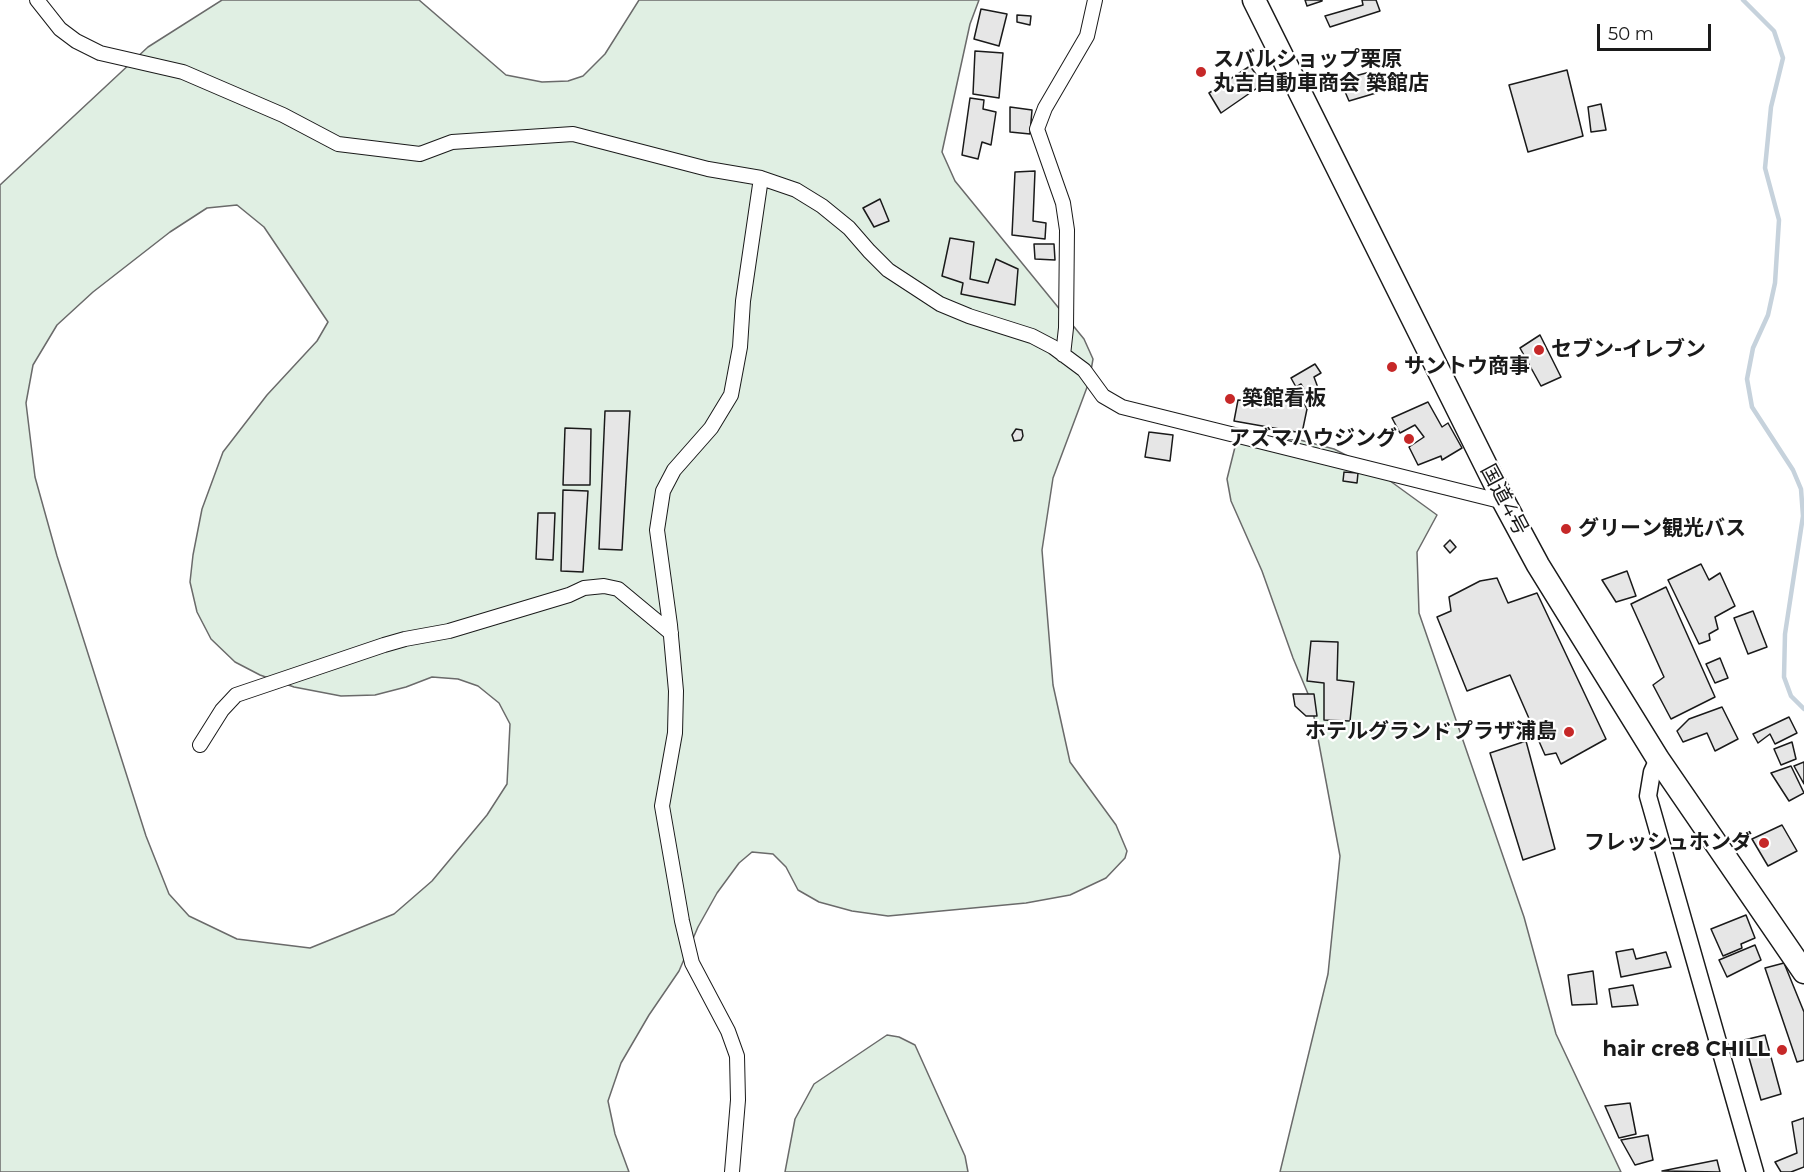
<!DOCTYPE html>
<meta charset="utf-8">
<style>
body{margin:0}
#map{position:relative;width:1804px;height:1172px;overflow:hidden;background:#fff;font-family:Montserrat,sans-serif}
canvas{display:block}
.scale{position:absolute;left:1597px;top:24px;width:114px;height:27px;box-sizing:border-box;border:3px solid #1a1a1a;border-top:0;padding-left:8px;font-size:18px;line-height:21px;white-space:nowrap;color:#1a1a1a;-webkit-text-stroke:4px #fff;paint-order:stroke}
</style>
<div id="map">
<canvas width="1804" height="1172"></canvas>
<div class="scale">50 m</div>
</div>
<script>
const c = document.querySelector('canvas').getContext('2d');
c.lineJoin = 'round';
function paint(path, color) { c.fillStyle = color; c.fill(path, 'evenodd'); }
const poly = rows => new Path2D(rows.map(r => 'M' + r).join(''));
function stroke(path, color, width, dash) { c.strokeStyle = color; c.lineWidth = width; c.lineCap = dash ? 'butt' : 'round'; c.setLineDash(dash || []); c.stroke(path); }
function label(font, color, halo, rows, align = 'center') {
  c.font = font + ' Montserrat,"Noto Sans JP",sans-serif'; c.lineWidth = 4.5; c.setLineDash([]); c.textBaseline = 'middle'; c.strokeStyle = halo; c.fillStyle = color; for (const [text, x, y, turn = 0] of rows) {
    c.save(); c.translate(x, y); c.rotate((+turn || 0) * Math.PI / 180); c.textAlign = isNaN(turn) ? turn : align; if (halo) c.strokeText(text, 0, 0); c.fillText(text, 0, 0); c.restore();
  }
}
const green = poly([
 [222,0,419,0,506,75,542,82,568,81,583,76,605,54,639,0,979,0,970,24,942,152,955,181,1084,339,1093,359,1089,382,1053,478,1042,550,1053,685,1070,762,1116,825,1127,851,1125,858,1106,878,1070,895,1026,903,888,916,852,911,819,902,798,890,786,867,773,854,752,852,739,863,717,893,698,927,679,971,649,1015,621,1063,608,1101,615,1134,629,1172,0,1172,0,185,148,47,222,0],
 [237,205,264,227,328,322,317,341,267,395,223,452,202,509,193,555,190,582,197,612,211,639,235,662,260,675,294,687,341,696,375,695,406,687,432,677,458,679,478,686,499,703,510,724,507,784,487,815,432,881,394,914,310,948,237,939,189,916,169,894,146,836,57,556,35,477,26,403,33,365,57,325,93,292,170,232,207,208,237,205],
 [1261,439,1300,440,1334,449,1375,470,1437,515,1417,552,1419,613,1524,917,1556,1034,1621,1172,1280,1172,1328,974,1340,856,1311,701,1293,658,1262,571,1231,501,1227,479,1236,443,1261,439],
 [887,1035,899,1037,915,1045,965,1156,968,1172,785,1172,795,1119,814,1084,887,1035]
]);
paint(green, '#e0efe3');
stroke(green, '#6a6a6a', 1.5);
stroke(poly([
 [1743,0,1774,31,1783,58,1771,107,1765,168,1779,220,1775,283,1768,315,1753,348,1747,379,1752,407,1793,470,1801,489,1803,516,1785,634,1784,677,1791,696,1804,709]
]), '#c6d2dc', 4.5);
const building = poly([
 [1305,0,1322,0,1322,1,1307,6,1305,0],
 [1362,0,1376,0,1380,11,1330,27,1325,16,1363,5,1362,0],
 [981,9,1007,14,999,46,974,39,981,9],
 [1017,15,1031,16,1030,25,1017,22,1017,15],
 [975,51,1003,53,999,98,973,94,975,51],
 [1250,66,1263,84,1221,113,1209,93,1250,66],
 [1567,70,1583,136,1528,152,1509,85,1567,70],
 [1370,72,1376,93,1349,101,1340,80,1370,72],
 [970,98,984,100,983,109,996,112,991,145,982,142,978,159,962,155,970,98],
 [1601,104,1606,130,1591,132,1588,107,1601,104],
 [1010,107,1032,110,1030,134,1010,132,1010,107],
 [1035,171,1033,221,1046,223,1045,239,1012,235,1015,172,1035,171],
 [880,199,889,221,874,227,863,208,880,199],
 [950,238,974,242,970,279,988,283,996,259,1018,269,1015,305,961,294,963,283,942,276,950,238],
 [1034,244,1054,244,1055,260,1035,259,1034,244],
 [1540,335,1561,377,1541,386,1520,348,1540,335],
 [1315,364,1321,373,1314,377,1321,396,1312,403,1301,384,1296,387,1291,378,1315,364],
 [1267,390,1301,397,1307,409,1302,433,1234,421,1238,400,1263,402,1267,390],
 [1428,402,1442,427,1448,423,1462,448,1442,460,1441,456,1418,465,1409,447,1424,437,1415,425,1400,433,1392,418,1428,402],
 [605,411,630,411,622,550,599,549,605,411],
 [565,428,591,429,590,485,563,485,565,428],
 [1016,429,1022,430,1023,436,1021,440,1014,441,1012,435,1016,429],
 [1149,432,1173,435,1170,461,1145,457,1149,432],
 [1344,472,1358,473,1357,483,1343,481,1344,472],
 [563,490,588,491,583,572,561,571,563,490],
 [538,513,555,513,553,560,536,559,538,513],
 [1450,540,1456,547,1450,553,1444,546,1450,540],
 [1701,564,1709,580,1720,573,1735,606,1715,617,1718,629,1709,634,1710,640,1699,644,1668,580,1701,564],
 [1627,571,1636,596,1616,602,1602,580,1627,571],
 [1497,578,1508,603,1537,593,1606,739,1561,764,1556,753,1545,755,1510,675,1467,691,1437,617,1451,611,1449,597,1480,581,1497,578],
 [1666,587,1715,697,1671,719,1653,685,1664,677,1631,604,1666,587],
 [1753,611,1767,647,1748,654,1734,618,1753,611],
 [1311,641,1338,642,1337,680,1354,682,1350,721,1324,720,1324,683,1307,681,1311,641],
 [1720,658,1728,678,1715,683,1706,664,1720,658],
 [1293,694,1314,694,1317,716,1306,716,1295,706,1293,694],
 [1722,707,1738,739,1715,751,1707,733,1683,742,1677,731,1689,719,1722,707],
 [1789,717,1797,733,1775,744,1770,734,1758,743,1753,734,1789,717],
 [1526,741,1555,849,1523,860,1490,753,1526,741],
 [1792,742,1796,759,1781,765,1774,749,1792,742],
 [1804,762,1804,784,1794,766,1804,762],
 [1791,766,1804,793,1789,801,1771,773,1791,766],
 [1782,825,1797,851,1768,866,1752,839,1782,825],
 [1746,915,1755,938,1741,944,1742,948,1723,956,1711,929,1746,915],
 [1755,945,1761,960,1727,977,1719,960,1755,945],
 [1633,949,1636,959,1666,952,1671,967,1621,977,1616,952,1633,949],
 [1784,963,1804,1012,1804,1060,1797,1062,1765,968,1784,963],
 [1593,971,1597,1004,1572,1005,1568,975,1593,971],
 [1633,985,1638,1005,1612,1007,1609,989,1633,985],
 [1765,1035,1781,1094,1761,1100,1744,1040,1765,1035],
 [1630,1103,1636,1134,1619,1138,1605,1106,1630,1103],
 [1804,1118,1804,1167,1791,1172,1781,1172,1775,1162,1797,1153,1792,1122,1804,1118],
 [1648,1135,1653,1160,1635,1165,1621,1140,1648,1135],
 [1717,1160,1720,1172,1662,1171,1717,1160]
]);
paint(building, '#e6e6e6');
stroke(building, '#1a1a1a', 1.5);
const minor = poly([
 [37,0,60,29,76,41,100,53,183,72,283,115,338,144,420,154,452,142,573,134,708,169,761,178,796,190,822,206,849,228,869,251,888,270,940,304,969,316,1032,336,1053,347,1084,370,1103,396,1122,407,1504,502],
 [1063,355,1066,328,1067,230,1063,203,1037,129,1045,108,1087,36,1095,0],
 [200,745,222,710,236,695,384,645,405,639,449,631,569,595,584,588,604,586,618,589,671,633],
 [732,1172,738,1100,737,1056,728,1031,692,963,682,921,662,806,675,733,676,691,670,625,657,530,663,491,674,470,711,428,731,395,740,347,743,301,761,178]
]);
const tertiary = poly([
 [1658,759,1652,772,1648,796,1755,1172]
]);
const trunk = poly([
 [1254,0,1504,502,1538,565,1658,759,1804,972]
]);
stroke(minor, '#1a1a1a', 16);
stroke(tertiary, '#1a1a1a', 19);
stroke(trunk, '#1a1a1a', 25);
stroke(minor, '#fff', 14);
stroke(tertiary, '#fff', 16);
stroke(trunk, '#fff', 22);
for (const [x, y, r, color] of [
 [1201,72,6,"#c62828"],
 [1539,350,6,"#c62828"],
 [1392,367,6,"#c62828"],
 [1230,399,6,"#c62828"],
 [1409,439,6,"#c62828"],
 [1566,529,6,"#c62828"],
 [1569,732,6,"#c62828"],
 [1764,843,6,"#c62828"],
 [1782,1050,6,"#c62828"]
]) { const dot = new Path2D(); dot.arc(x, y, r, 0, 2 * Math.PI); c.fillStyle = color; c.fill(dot); stroke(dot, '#fff', 2); }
label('bold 21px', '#1a1a1a', '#fff', [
 ["スバルショップ栗原",1213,60],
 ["丸吉自動車商会 築館店",1213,84],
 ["セブン-イレブン",1551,350],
 ["サントウ商事",1404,367],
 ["築館看板",1242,399],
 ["アズマハウジング",1397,439,"right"],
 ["グリーン観光バス",1578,529],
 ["ホテルグランドプラザ浦島",1557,732,"right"],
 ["フレッシュホンダ",1752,843,"right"],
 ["hair cre8 CHILL",1770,1050,"right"]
], 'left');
label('21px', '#1a1a1a', '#fff', [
 ["国道4号",1504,500,62]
]);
</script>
